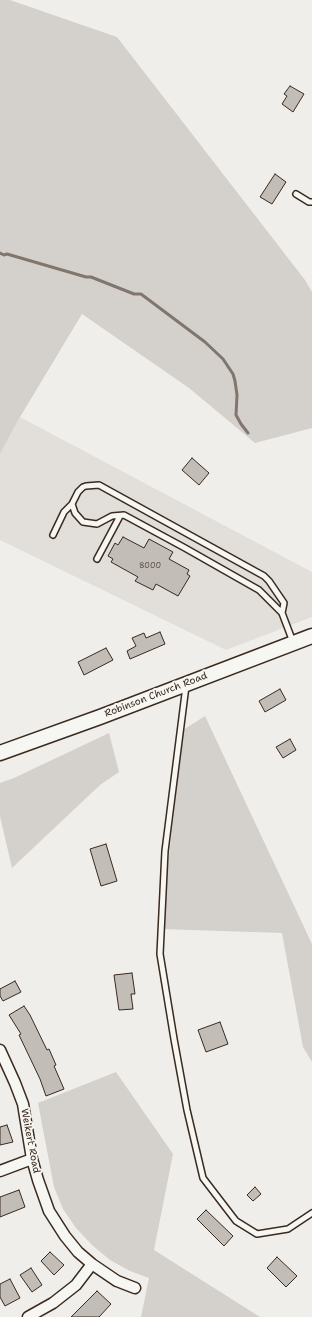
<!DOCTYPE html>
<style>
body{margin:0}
canvas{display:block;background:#efeeea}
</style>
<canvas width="312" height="1317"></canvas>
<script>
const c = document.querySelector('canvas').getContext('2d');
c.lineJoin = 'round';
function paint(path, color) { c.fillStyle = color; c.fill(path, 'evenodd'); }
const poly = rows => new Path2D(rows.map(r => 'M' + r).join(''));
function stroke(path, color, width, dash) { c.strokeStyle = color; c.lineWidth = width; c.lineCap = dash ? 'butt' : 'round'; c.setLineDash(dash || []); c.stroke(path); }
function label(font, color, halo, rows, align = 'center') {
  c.font = font + ' "Shantell Sans",sans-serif'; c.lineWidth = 4; c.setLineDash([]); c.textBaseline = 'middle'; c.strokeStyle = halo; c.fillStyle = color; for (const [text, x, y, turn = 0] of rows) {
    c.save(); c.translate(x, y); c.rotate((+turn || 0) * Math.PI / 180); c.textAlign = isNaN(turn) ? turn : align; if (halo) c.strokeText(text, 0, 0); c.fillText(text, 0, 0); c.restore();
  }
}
paint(poly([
 [20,417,312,572,312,617,226,650,0,540,0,454]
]), '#e2dfdb');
paint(poly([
 [0,0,10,0,117,37,305,280,312,292,312,428,255,443,189,388,82,314,20,417,0,454],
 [205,716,312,944,312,1062,303,1047,282,933,161,929,183,730],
 [109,733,119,772,100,785,12,868,0,816,0,783,14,778],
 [116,1072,173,1154,154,1250,260,1317,141,1317,149,1278,130,1271,110,1260,92,1245,76,1228,63,1209,54,1187,38,1103]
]), '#d4d1cc');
stroke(poly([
 [0,253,4,255,7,254,86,277,91,277,134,294,141,294,205,342,223,359,233,374,235,381,237,395,236,415,241,424,248,433]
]), '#81766d', 3);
const building = poly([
 [290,86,304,94,293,112,282,104,287,96,284,94,290,86],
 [275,174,286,182,272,204,260,197,275,174],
 [192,458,209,473,199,485,182,470,192,458],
 [123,537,144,548,149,539,173,552,169,559,189,570,187,574,190,576,178,596,156,584,153,590,135,581,138,577,111,562,113,559,108,556,115,543,118,545,123,537],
 [160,632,165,644,130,659,127,651,136,646,132,638,144,633,146,638,160,632],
 [106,648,113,660,84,675,78,662,106,648],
 [280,689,286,700,265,712,259,701,280,689],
 [290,739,296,750,283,758,276,747,290,739],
 [106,844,117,881,101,886,90,849,106,844],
 [132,973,135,994,131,994,133,1009,119,1010,114,975,132,973],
 [15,981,21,992,3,1001,0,996,0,989,15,981],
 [24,1006,30,1015,47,1050,49,1049,56,1065,54,1066,64,1089,46,1096,40,1079,19,1035,21,1034,9,1015,24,1006],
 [220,1022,228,1044,206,1052,198,1030,220,1022],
 [7,1125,13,1142,0,1145,0,1127,7,1125],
 [255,1187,261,1194,253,1201,247,1195,255,1187],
 [19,1190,25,1207,0,1217,0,1197,19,1190],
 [206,1210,233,1236,224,1246,197,1219,206,1210],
 [50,1252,64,1265,54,1275,41,1261,50,1252],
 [277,1257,297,1276,286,1287,267,1268,277,1257],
 [31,1268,42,1285,32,1292,20,1275,31,1268],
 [10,1279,20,1298,5,1306,0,1297,0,1284,10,1279],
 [97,1291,111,1304,99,1317,71,1317,97,1291]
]);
paint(building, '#c2bdb7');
stroke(building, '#3b2a1e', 1);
const lane = poly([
 [296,194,309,202,312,202],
 [53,535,64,512,72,504],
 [97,559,120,516],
 [282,613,284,603,269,581,264,576,99,485,86,486,83,487,78,492,72,504,75,513,83,522,97,524,112,516,124,515,185,548,259,590,282,613,293,642],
 [186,686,165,851,160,954,174,1039,187,1110,203,1178,236,1221,257,1234,288,1229,312,1213]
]);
const street = poly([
 [0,1050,15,1083,23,1104,32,1159,38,1180,49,1211,65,1236,78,1252,92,1264,117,1281,135,1288],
 [0,1171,32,1159],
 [28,1317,53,1303,76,1285,92,1264]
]);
const secondary = poly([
 [0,753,100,717,312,636]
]);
stroke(lane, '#3b2a1e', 8);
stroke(street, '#3b2a1e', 13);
stroke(secondary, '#3b2a1e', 17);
stroke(lane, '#f6f6f2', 5);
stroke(street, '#f6f6f2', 10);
stroke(secondary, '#f6f6f2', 14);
label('8px', '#5d4f44', null, [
 ["8000",150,566]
]);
label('10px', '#3b2a1e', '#f6f6f2', [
 ["Robinson Church Road",156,695,-21],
 ["Weikert Road",30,1141,79]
]);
</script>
